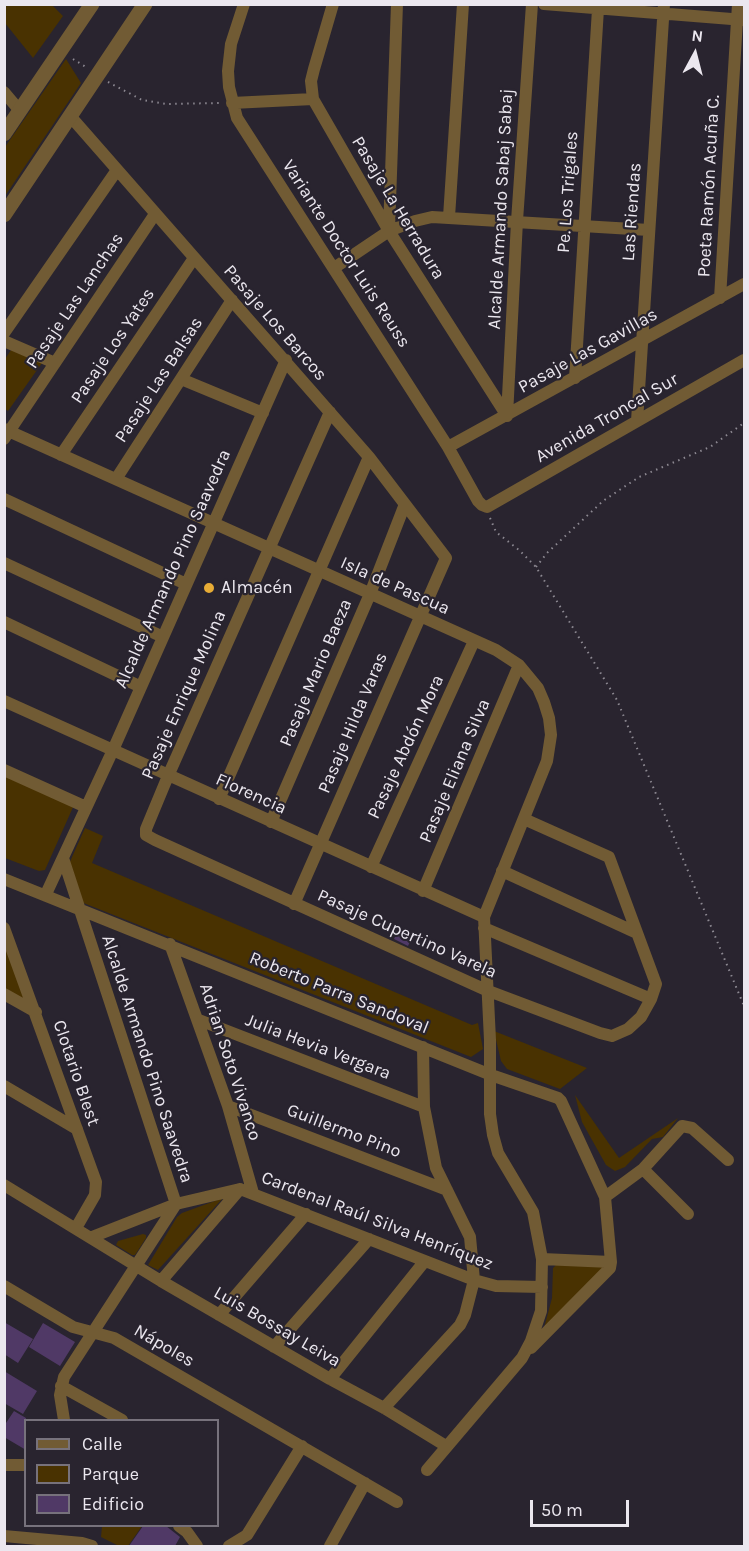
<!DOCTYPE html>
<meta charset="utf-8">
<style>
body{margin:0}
#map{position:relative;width:749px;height:1551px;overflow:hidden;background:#29242f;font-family:Karla,sans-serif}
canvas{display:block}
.frame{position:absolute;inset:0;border:6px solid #ebe7ef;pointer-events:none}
.legend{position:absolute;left:24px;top:1419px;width:195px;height:108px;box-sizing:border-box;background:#29242f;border:2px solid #77727c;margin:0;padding:8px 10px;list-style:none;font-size:18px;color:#ebe7ef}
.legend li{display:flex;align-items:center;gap:12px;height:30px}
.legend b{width:30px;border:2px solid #77727c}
.north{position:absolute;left:665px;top:24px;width:60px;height:60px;-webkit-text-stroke:4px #29242f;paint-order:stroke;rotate:7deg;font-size:16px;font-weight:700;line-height:24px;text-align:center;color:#ebe7ef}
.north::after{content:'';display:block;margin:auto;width:21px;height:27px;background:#ebe7ef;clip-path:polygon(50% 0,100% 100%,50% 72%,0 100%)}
.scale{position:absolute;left:530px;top:1500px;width:99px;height:27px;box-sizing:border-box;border:3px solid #ebe7ef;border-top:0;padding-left:8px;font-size:18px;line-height:21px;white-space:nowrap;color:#ebe7ef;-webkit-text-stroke:4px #29242f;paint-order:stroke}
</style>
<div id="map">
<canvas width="749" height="1551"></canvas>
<div class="frame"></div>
<ul class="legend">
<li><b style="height:8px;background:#715b34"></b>Calle</li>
<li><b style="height:16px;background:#493201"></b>Parque</li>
<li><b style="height:16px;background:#503966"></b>Edificio</li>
</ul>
<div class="north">N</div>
<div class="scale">50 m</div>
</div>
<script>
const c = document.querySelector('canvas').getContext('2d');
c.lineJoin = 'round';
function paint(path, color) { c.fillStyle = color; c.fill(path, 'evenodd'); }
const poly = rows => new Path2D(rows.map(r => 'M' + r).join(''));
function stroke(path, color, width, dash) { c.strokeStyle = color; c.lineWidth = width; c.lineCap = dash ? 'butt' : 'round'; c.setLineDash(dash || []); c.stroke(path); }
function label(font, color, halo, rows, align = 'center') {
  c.font = font + ' Karla,sans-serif'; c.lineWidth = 4.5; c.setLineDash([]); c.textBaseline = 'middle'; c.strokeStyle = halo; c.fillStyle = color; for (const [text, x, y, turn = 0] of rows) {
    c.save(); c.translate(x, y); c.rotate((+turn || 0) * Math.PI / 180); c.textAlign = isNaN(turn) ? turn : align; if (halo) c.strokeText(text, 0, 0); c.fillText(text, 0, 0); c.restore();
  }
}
paint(poly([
 [4,5,52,5,63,16,33,58,5,23],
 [66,59,81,83,5,196,5,147],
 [11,350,42,363,8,411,5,409,5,359],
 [4,774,74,805,45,870,39,871,5,858],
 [85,828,103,836,92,863,472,1025,478,1023,483,1049,471,1057,81,902,68,866],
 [4,942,24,998,19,999,5,990],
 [494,1031,587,1068,560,1089,507,1069,501,1061],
 [575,1095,619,1158,678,1118,663,1137,652,1139,625,1167,615,1171,606,1165,582,1122],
 [223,1198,158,1270,148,1265,177,1217,182,1213],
 [143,1234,146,1235,146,1238,135,1255,132,1255,116,1245,118,1241],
 [603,1263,604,1271,543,1332,552,1298,553,1268,556,1265],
 [102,1526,142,1526,128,1546,119,1546,101,1537]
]), '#493201');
paint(poly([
 [399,928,413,935,408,946,394,939],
 [4,1322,33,1339,18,1363,4,1354],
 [43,1323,75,1342,60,1366,29,1347],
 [4,1371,37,1391,23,1414,4,1403],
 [14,1411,26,1418,26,1450,4,1437,4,1426],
 [143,1526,166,1526,180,1537,175,1546,129,1546]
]), '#503966');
stroke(poly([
 [73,59,86,67],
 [108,82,142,100,166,104,221,103],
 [490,518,496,532,519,550,536,567,617,700,744,1006],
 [536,567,547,553,603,501,639,477,710,447,744,423]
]), '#8d8992', 2, [1.5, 4.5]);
stroke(poly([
 [244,4,231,44,228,71,229,87,237,118,448,447,478,501,482,505,487,507,744,360],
 [333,4,314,69,311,81,313,99,389,231,507,416],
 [544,4,744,20],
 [4,92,20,111],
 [232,103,313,99],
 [71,117,369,457,446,558,294,904],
 [449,217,463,4],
 [389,230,397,4],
 [334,268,389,231,415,221,432,217,649,230],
 [720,298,738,4],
 [4,333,117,170],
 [4,341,55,363],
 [575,378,598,9],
 [181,379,263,413],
 [330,412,168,776,146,829,146,835,155,840,486,990,600,1033,612,1036,628,1029,641,1017,651,999,656,984,609,857,524,819],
 [507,416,517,221,532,4],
 [637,421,664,4],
 [4,429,496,650,519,665,538,688,544,702,549,718,551,735,547,761,484,917,490,1040,490,1114,493,1135,498,1153,533,1212,542,1259,541,1311,531,1341,522,1358,427,1470],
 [4,439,155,214],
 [448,447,744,284],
 [61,455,194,258],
 [116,479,232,300],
 [4,499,186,584],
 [4,563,163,637],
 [4,622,141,687],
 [4,701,484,917],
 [4,770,86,807],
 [219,799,369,457],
 [271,822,370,594,405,504],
 [63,858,176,1204,64,1377,60,1395,64,1420],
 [371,867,474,641],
 [502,871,637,933],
 [4,879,491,1075,558,1098,561,1101,605,1197,611,1262,610,1268,531,1348],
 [423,891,519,665],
 [46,894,113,750,286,360],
 [4,928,96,1182,95,1195,76,1228],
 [484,928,651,999],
 [170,944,228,1106,253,1193],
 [4,994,36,1012],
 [199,1020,424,1107],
 [4,1086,77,1129],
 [228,1106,447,1190],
 [643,1169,688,1214],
 [4,1185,161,1281,330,1379,384,1408,446,1446],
 [605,1197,643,1169,682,1126,692,1128,728,1160],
 [92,1237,176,1204,240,1189,474,1280,496,1286,542,1287],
 [542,1259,611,1262],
 [161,1281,240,1189],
 [4,1286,73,1327,114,1338,397,1502],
 [219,1315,306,1214],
 [274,1347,369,1239],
 [330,1379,424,1262],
 [61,1386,122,1420],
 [384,1408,460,1325,465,1315,474,1280,470,1237,436,1168,424,1107,423,1047],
 [4,1465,26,1465],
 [179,1526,187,1532,197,1546],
 [4,1536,82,1543,92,1546],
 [229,1546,247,1535,302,1446],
 [330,1546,365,1483]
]), '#715b34', 12);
stroke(poly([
 [4,134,92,4],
 [4,215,145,4]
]), '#715b34', 15);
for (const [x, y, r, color] of [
 [209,588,6,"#e7ac36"]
]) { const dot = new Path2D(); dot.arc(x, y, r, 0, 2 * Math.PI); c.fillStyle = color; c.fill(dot); stroke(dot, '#29242f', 2); }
label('18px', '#ebe7ef', '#29242f', [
 ["Poeta Ramón Acuña C.",709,186,-87],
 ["Pe. Los Trigales",568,192,-86],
 ["Pasaje La Herradura",398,208,59],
 ["Alcalde Armando Sabaj Sabaj",501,209,-87],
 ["Las Riendas",632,212,-86],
 ["Variante Doctor Luis Reuss",346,254,57],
 ["Pasaje Las Lanchas",75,301,-56],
 ["Pasaje Los Barcos",275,323,49],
 ["Pasaje Los Yates",113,346,-56],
 ["Pasaje Las Gavillas",588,351,-29],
 ["Pasaje Las Balsas",159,380,-57],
 ["Avenida Troncal Sur",607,418,-30],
 ["Alcalde Armando Pino Saavedra",173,569,-66],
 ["Isla de Pascua",395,586,24],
 ["Pasaje Mario Baeza",316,673,-67],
 ["Pasaje Enrique Molina",184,695,-66],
 ["Pasaje Hilda Varas",353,723,-67],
 ["Pasaje Abdón Mora",406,747,-65],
 ["Pasaje Eliana Silva",455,771,-67],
 ["Florencia",251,794,24],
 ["Pasaje Cupertino Varela",407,934,24],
 ["Roberto Parra Sandoval",339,993,22],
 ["Julia Hevia Vergara",318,1047,21],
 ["Alcalde Armando Pino Saavedra",147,1059,72],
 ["Adrian Soto Vivanco",230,1062,72],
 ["Clotario Blest",76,1073,71],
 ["Guillermo Pino",344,1131,21],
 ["Cardenal Raúl Silva Henríquez",377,1221,21],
 ["Luis Bossay Leiva",277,1327,30],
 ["Nápoles",164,1346,30]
]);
label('18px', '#ebe7ef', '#29242f', [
 ["Almacén",221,588]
], 'left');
</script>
